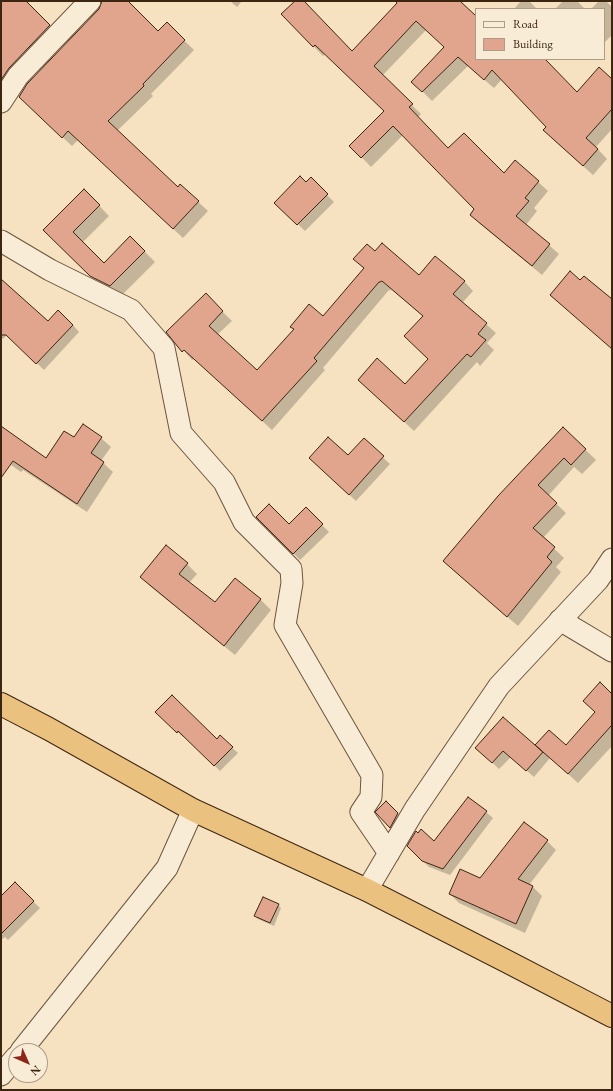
<!DOCTYPE html>
<style>
body{margin:0}
#map{position:relative;width:613px;height:1091px;overflow:hidden;background:#f6e2c0;font-family:"EB Garamond",serif}
canvas{display:block}
.frame{position:absolute;inset:0;border:2px solid #3c2612;pointer-events:none}
.legend{position:absolute;left:475px;top:8px;width:130px;height:52px;box-sizing:border-box;background:#f9ecd6;border:1px solid #ad9d88;margin:0;padding:5px 7px;list-style:none;font-size:12px;color:#3c2612}
.legend li{display:flex;align-items:center;gap:8px;height:20px}
.legend b{width:20px;border:1px solid #ad9d88}
.north{position:absolute;left:8px;top:1043px;width:40px;height:40px;box-sizing:border-box;background:#f9ecd6;border:1px solid #ad9d88;border-radius:50%;rotate:135deg;font-size:11px;font-weight:700;line-height:16px;text-align:center;color:#3c2612}
.north::after{content:'';display:block;margin:auto;width:14px;height:18px;background:#8f2418;clip-path:polygon(50% 0,100% 100%,50% 72%,0 100%)}
</style>
<div id="map">
<canvas width="613" height="1091"></canvas>
<div class="frame"></div>
<ul class="legend">
<li><b style="height:5px;background:#f9ecd6"></b>Road</li>
<li><b style="height:11px;background:#e1a48d"></b>Building</li>
</ul>
<div class="north">N</div>
</div>
<script>
const c = document.querySelector('canvas').getContext('2d');
c.lineJoin = 'round';
function paint(path, color) { c.fillStyle = color; c.fill(path, 'evenodd'); }
const poly = rows => new Path2D(rows.map(r => 'M' + r).join(''));
function stroke(path, color, width, dash) { c.strokeStyle = color; c.lineWidth = width; c.lineCap = dash ? 'butt' : 'round'; c.setLineDash(dash || []); c.stroke(path); }
paint(poly([
 [1,1,24,1,60,36,1,92],
 [102,1,126,1,158,33,167,24,194,50,151,94,153,96,117,131,178,188,180,185,208,211,183,238,78,140,72,146,29,106,99,10],
 [230,1,242,1,237,7],
 [296,1,302,1,352,52,399,3,397,1,453,1,476,17,476,59,545,59,577,94,612,80,612,129,596,147,607,159,593,175,554,140,547,127,502,79,494,88,468,66,432,101,413,82,445,47,427,29,382,76,421,114,418,117,448,149,504,175,515,161,548,191,534,208,537,211,526,225,559,254,542,275,480,224,471,214,475,209,403,135,371,167,351,146,385,111,325,54,323,56,282,14],
 [521,1,529,1,537,9,514,9],
 [563,1,577,1,585,9,555,9],
 [599,1,606,1,612,7,612,35,604,43,604,9,591,9],
 [311,179,334,202,305,231,276,203],
 [84,190,109,216,82,243,104,264,130,237,155,262,121,296,101,286,44,230],
 [375,252,419,276,464,281,473,291,462,303,496,333,487,343,494,350,480,366,477,362,414,431,369,389,405,385,429,359,424,317,391,289,390,291,389,290,323,368,325,370,272,430,194,359,192,360,168,332,206,295,232,321,217,335,257,371,323,318,364,269,355,259],
 [1,284,48,322,73,325,79,332,44,370,7,335,3,339,1,337],
 [563,428,596,460,582,474,574,467,548,496,566,513,543,538,564,558,556,567,561,572,518,626,454,571],
 [1,437,46,460,101,438,111,447,101,461,113,472,87,512,23,470,21,472,1,458],
 [364,440,390,464,356,501,317,465,348,457],
 [306,509,329,532,300,560,257,517,289,525],
 [187,564,197,574,189,583,215,604,235,579,261,600,271,610,235,655,151,587,141,577],
 [612,695,612,746,578,783,550,758,534,777,511,757,499,769,477,748,541,752,566,747],
 [157,712,217,741,220,737,238,753,220,771,184,735,183,737],
 [469,798,493,818,450,875,429,867,408,846,434,843],
 [386,802,401,817,393,831,377,812],
 [547,841,556,850,529,885,533,887,542,896,525,933,459,903,450,894,481,879],
 [15,884,40,908,8,940,5,937,1,940,1,898],
 [278,905,281,908,274,926,258,919,255,916]
]), '#0003');
const building = poly([
 [1,1,26,1,50,25,9,68,1,80,1,1],
 [102,1,128,1,158,31,167,22,185,40,143,84,144,86,108,121,178,187,180,184,199,201,173,229,68,131,62,138,19,97,27,84,99,9,102,1],
 [295,1,304,1,352,51,397,3,395,1,460,1,476,16,476,59,545,59,577,92,599,67,612,79,612,109,586,138,598,149,583,166,543,130,546,127,492,70,484,80,458,57,422,92,411,82,444,47,416,21,374,66,413,104,409,107,448,148,464,133,504,173,515,160,539,181,525,198,529,201,516,216,550,244,532,266,470,215,474,209,393,126,361,158,349,146,384,111,315,45,313,47,281,14,295,1],
 [300,176,306,182,311,177,328,194,297,225,274,203,300,176],
 [84,189,100,205,73,232,104,263,130,236,145,251,110,286,90,276,43,230,84,189],
 [382,243,419,275,435,256,465,281,453,294,487,323,478,334,486,340,471,357,467,354,404,422,358,380,377,358,405,384,428,359,404,336,423,316,382,281,380,282,379,282,314,358,317,361,262,421,184,350,182,352,166,332,206,293,223,311,209,326,257,370,294,329,290,327,309,304,323,316,364,268,353,259,367,244,375,251,382,243],
 [570,271,580,280,584,276,612,299,612,349,550,295,570,271],
 [1,279,48,321,58,310,73,325,36,364,6,335,1,335,1,279],
 [83,424,102,437,91,453,104,462,77,504,13,461,1,478,1,426,46,458,64,431,74,437,83,424],
 [563,427,586,449,571,465,564,458,538,485,557,503,533,528,555,547,547,557,552,562,507,617,443,561,498,496,563,427],
 [328,437,348,455,364,438,384,456,349,495,309,458,328,437],
 [269,504,289,524,306,507,323,524,293,554,256,517,269,504],
 [166,545,188,563,179,574,215,602,235,578,261,599,224,646,140,577,166,545],
 [600,682,612,694,612,727,611,726,568,774,535,745,549,730,566,745,595,712,583,701,600,682],
 [172,695,217,739,220,735,233,747,214,766,178,731,177,733,155,712,172,695],
 [503,717,543,752,526,771,503,751,492,763,475,748,503,717],
 [468,797,487,811,443,869,422,861,407,846,416,831,418,833,421,829,434,841,468,797],
 [386,801,398,813,390,828,375,812,386,801],
 [524,822,548,840,518,879,533,886,516,924,449,894,460,869,480,878,524,822],
 [15,882,34,901,1,934,1,896,15,882],
 [263,897,279,904,270,923,254,916,263,897]
]);
paint(building, '#e1a48d');
stroke(building, '#3c2612', 1);
const minor = poly([
 [1,102,18,76,90,1],
 [1,241,50,270,131,310,164,348,181,433,224,482,244,522,291,569,292,583,285,625,372,775,371,797,361,812,389,853],
 [560,620,612,651],
 [367,890,415,809,499,686,598,580,612,559],
 [21,1051,167,868,193,810],
 [1,1075,16,1057]
]);
const trunk = poly([
 [1,704,49,729,193,810,367,890,508,962,612,1016]
]);
stroke(minor, '#6a553e', 23);
stroke(trunk, '#3c2612', 24);
stroke(minor, '#f9ecd6', 21);
stroke(trunk, '#ebc180', 22);
</script>
